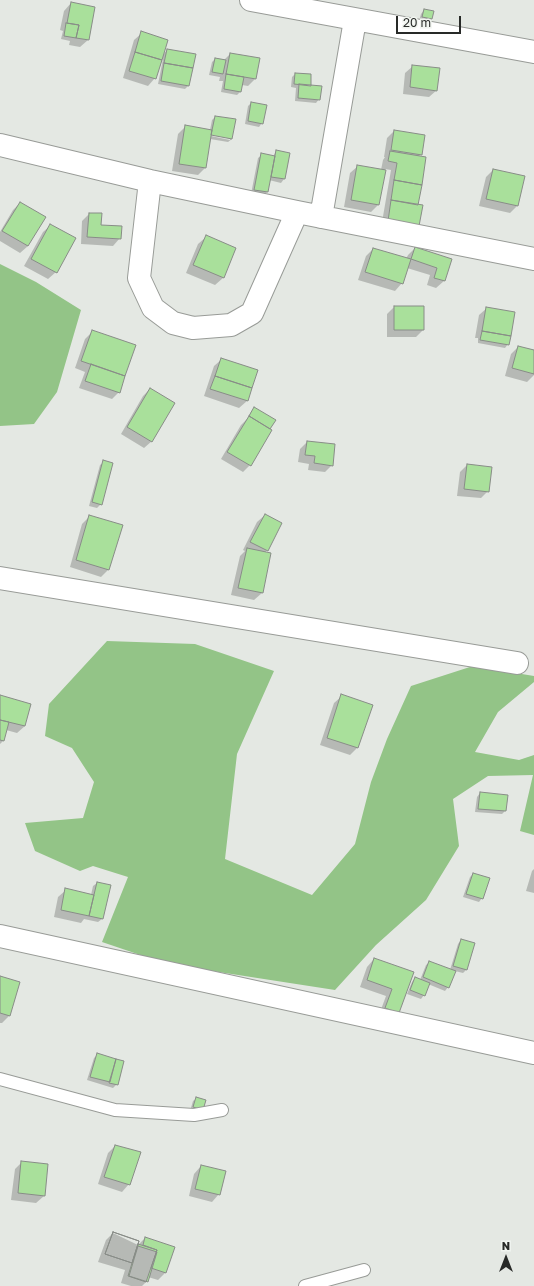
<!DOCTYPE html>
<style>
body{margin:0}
#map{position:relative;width:534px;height:1286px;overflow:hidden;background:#e4e8e3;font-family:"Golos Text",sans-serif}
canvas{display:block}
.north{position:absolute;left:486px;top:1238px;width:40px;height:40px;-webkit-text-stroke:3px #f1f5f0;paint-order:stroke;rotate:0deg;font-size:11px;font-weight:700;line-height:16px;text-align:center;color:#282a28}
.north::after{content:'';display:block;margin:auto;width:14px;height:18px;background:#282a28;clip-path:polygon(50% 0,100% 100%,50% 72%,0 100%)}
.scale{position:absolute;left:396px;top:16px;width:65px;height:18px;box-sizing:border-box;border:2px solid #282a28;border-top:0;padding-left:5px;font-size:12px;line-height:14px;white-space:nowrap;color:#282a28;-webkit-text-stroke:3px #f1f5f0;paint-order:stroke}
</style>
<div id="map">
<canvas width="534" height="1286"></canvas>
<div class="north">N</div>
<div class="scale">20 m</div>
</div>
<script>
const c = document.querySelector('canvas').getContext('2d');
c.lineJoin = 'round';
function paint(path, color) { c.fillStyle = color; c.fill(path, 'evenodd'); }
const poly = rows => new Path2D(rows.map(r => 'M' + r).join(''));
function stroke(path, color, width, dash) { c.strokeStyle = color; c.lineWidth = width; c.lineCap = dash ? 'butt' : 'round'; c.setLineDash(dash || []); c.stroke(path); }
paint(poly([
 [0,264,36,282,81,310,57,392,34,424,0,426],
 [107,641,195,644,274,671,237,754,225,859,312,895,355,844,371,782,387,739,411,686,473,666,534,676,534,682,498,712,475,752,519,760,534,755,534,835,520,831,533,775,488,776,453,799,459,846,426,900,376,945,335,990,167,964,102,942,128,877,93,866,80,871,35,851,25,823,83,818,94,782,72,748,45,736,49,704]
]), '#93c487');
paint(poly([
 [71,3,94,8,88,40,80,47,69,45,70,41,61,39,63,31,60,30,64,11],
 [424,10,431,19,427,22,419,21,421,14],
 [142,33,163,55,167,50,189,85,185,89,158,84,163,59,161,58,155,78,148,86,123,78,134,40],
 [230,54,255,79,248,86,242,85,240,92,237,95,221,92,223,81,219,81,220,77,209,75,212,62,215,59,224,60],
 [413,66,437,90,429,97,403,94,405,73],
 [295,74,309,87,319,99,316,103,295,101,296,88,291,87,292,77],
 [251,103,262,123,259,127,245,124,248,106],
 [215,117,232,139,228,142,210,139,205,168,198,175,172,171,178,134,186,126,210,130,212,120],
 [206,133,230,138,230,140,206,135],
 [394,131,421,154,418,157,411,233,381,228,391,170,385,169,378,205,371,212,344,207,350,173,358,166,381,170,383,160,385,157,384,157,387,138],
 [276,151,289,154,284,179,281,183,269,180,267,192,264,196,251,194,258,158,262,155,273,157],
 [493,170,517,206,510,213,479,206,486,177],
 [20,203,28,246,20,253,0,241,0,232,13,210],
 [89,214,100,226,120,238,113,246,81,244,82,221],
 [51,225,56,272,48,279,24,266,43,232],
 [206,237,235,249,223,278,215,285,186,273,198,244],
 [415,248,451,259,444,281,436,288,427,285,430,275,407,268,402,283,395,291,358,280,366,256,373,249,406,259,408,255],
 [394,307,423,307,423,330,416,337,387,337,387,314],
 [487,308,508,344,505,348,478,343,478,338,475,338,479,315],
 [92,332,119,392,112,399,79,388,85,372,75,368,85,339],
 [518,347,534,351,534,375,527,382,505,376,511,354],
 [222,359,257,370,247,401,239,408,204,396,214,366],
 [150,389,152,441,144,448,121,434,143,396],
 [254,408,250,465,243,472,221,459,241,425,247,419,251,412],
 [307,442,332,465,325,472,308,470,309,464,298,462,300,449],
 [104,462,101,504,97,508,89,506,100,465],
 [467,465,488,491,481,498,457,496,460,472],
 [265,515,281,524,265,553,270,554,262,593,254,600,231,595,240,556,245,551,243,550,257,522],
 [90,516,109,569,101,577,70,567,82,524],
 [0,696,25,726,17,733,6,730,3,741,0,744],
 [342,696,372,706,357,748,350,755,320,745,334,703],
 [480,793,505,811,502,814,475,812,477,797],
 [534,869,534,893,526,891,532,871],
 [473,874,482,898,479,902,463,897,470,877],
 [97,883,102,919,98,922,84,919,81,923,54,917,58,897,66,890,91,895,93,886],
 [461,940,474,944,466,970,463,973,455,971,448,987,445,991,428,984,424,995,421,999,407,994,412,982,415,978,420,980,426,965,430,962,450,970,458,944],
 [374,959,412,972,398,1012,379,1015,386,996,360,987,367,967],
 [0,977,19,983,9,1016,2,1023,0,1023],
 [97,1055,117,1084,113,1088,87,1080,94,1058],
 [197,1098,202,1110,190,1111,193,1101],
 [115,1146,129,1184,122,1192,98,1184,108,1153],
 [22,1162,44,1196,36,1203,11,1200,15,1169],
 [201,1166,219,1194,212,1202,189,1196,194,1174],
 [113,1233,138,1245,145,1238,173,1247,165,1273,158,1280,148,1277,147,1281,142,1286,131,1286,121,1283,125,1270,98,1262,106,1240]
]), '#0003');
const building = poly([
 [71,2,95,7,89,40,76,38,79,25,67,23,71,2],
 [424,9,434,11,432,19,422,17,424,9],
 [66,23,79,25,76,38,64,36,66,23],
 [141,31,168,40,162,60,135,52,141,31],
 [167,49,196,54,193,68,164,63,167,49],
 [135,52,162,60,156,79,129,71,135,52],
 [230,53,260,58,256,79,226,74,230,53],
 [215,58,226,60,223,74,212,72,215,58],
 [164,63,193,68,189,86,161,81,164,63],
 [412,65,440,68,437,91,410,87,412,65],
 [295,73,311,74,311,86,294,84,295,73],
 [226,74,244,77,241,92,224,89,226,74],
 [299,84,322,86,320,100,298,98,299,84],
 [251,102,267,105,263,124,248,121,251,102],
 [215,116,236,119,232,139,211,135,215,116],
 [185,125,212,130,206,168,179,164,185,125],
 [394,130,425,135,422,155,391,150,394,130],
 [276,150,290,153,285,179,271,177,276,150],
 [390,151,426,157,422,185,394,180,397,163,388,161,390,151],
 [261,153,275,156,268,192,254,190,261,153],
 [357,165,386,170,379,205,351,200,357,165],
 [493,169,525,176,518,206,486,199,493,169],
 [394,180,422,185,418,205,391,200,394,180],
 [391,200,423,205,419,226,388,221,391,200],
 [20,202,46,217,28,246,2,231,20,202],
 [89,213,102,213,101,225,122,226,121,239,87,237,89,213],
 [50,224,76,238,57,273,31,259,50,224],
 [206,235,236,248,224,278,193,265,206,235],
 [415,247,452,259,445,281,434,278,437,268,411,259,415,247],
 [373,248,411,259,403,284,365,272,373,248],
 [394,306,424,306,424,330,394,330,394,306],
 [486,307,515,312,511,336,482,331,486,307],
 [92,330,136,345,125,376,81,361,92,330],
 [482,331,511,336,509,345,480,340,482,331],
 [518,346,534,350,534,374,512,368,518,346],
 [221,358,258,370,252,388,215,376,221,358],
 [91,364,125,376,120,393,85,381,91,364],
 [215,376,252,388,248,401,210,389,215,376],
 [150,388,175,403,152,442,127,427,150,388],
 [254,407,276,420,270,429,249,416,254,407],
 [249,416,272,430,251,466,227,452,249,416],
 [307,441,335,444,333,466,314,463,315,456,305,455,307,441],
 [103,460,113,463,102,505,92,502,103,460],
 [467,464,492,467,489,492,464,489,467,464],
 [265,514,282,523,268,551,250,542,265,514],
 [89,515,123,525,109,570,76,560,89,515],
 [247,548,271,553,263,593,238,588,247,548],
 [341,694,373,705,358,748,327,738,341,694],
 [0,695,31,704,25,726,0,720,0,695],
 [0,720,9,722,4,741,0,740,0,720],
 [480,792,508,795,506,811,478,809,480,792],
 [473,873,490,878,483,899,466,894,473,873],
 [97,882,111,885,103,919,89,916,97,882],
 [65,888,94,895,89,916,61,910,65,888],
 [461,939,475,943,467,970,453,966,461,939],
 [374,958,414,972,399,1013,385,1008,392,989,367,980,374,958],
 [429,961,456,971,449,988,423,977,429,961],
 [0,976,20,982,10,1016,0,1013,0,976],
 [415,977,430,983,425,996,410,990,415,977],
 [97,1053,116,1059,110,1082,90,1077,97,1053],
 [116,1059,124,1061,118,1085,109,1083,116,1059],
 [196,1097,206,1100,203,1110,193,1107,196,1097],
 [115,1145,141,1152,130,1185,104,1177,115,1145],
 [21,1161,48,1164,45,1196,18,1193,21,1161],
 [201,1165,226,1171,220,1195,195,1189,201,1165],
 [113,1232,139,1241,132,1263,105,1254,113,1232],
 [113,1232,139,1241,132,1263,105,1254,113,1232],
 [145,1237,175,1247,166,1273,151,1268,157,1250,143,1245,145,1237],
 [138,1244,157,1250,146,1282,128,1276,138,1244],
 [138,1246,157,1252,148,1282,129,1276,138,1246]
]);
paint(building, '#a9e09b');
stroke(building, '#888c87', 1);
const lane = poly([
 [0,1079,115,1110,194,1115,222,1110],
 [305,1286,364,1270]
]);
const street = poly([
 [251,0,534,52],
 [0,145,150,181,297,212,534,259],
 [150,181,139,278,153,308,173,323,193,328,231,325,252,313,297,212],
 [321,217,355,20],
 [0,578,517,663],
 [0,936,534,1053]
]);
stroke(lane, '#989b97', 14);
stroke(street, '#989b97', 24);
stroke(lane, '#fff', 12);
stroke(street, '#fff', 22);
</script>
